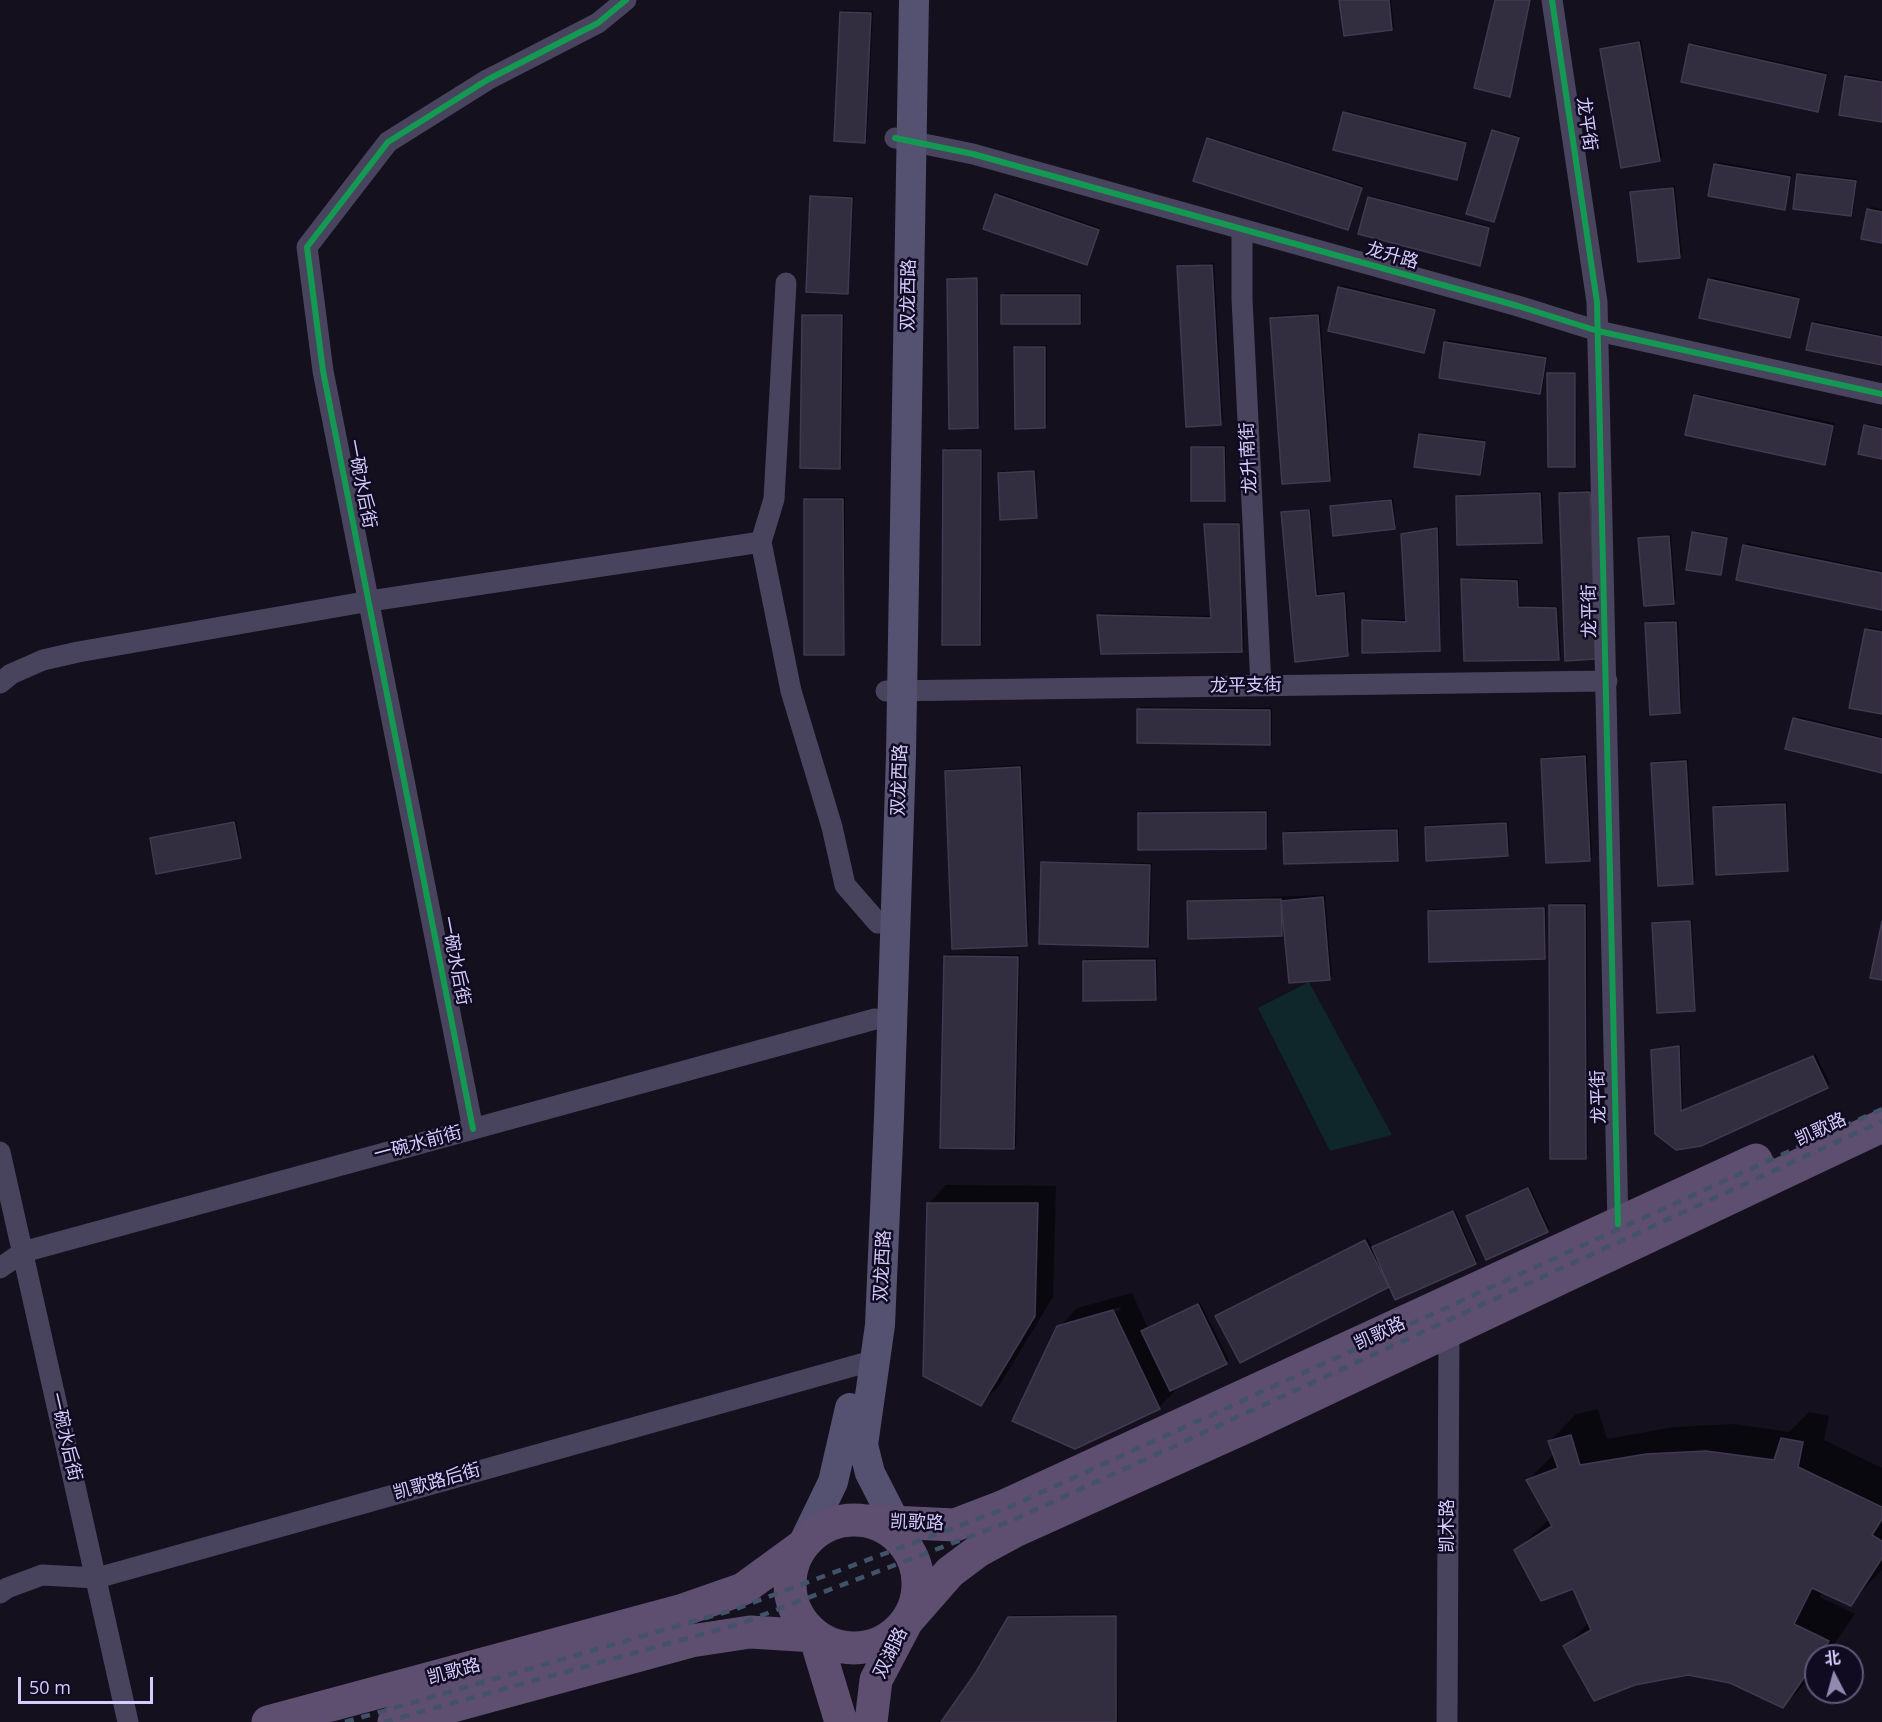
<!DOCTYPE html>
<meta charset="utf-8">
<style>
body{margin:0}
#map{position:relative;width:1882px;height:1722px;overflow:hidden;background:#14101d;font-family:"Open Sans","Noto Sans SC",sans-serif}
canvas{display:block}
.north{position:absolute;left:1804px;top:1644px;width:60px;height:60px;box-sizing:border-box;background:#110b22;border:2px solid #60587a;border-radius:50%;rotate:354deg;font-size:16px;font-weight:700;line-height:24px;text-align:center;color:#d7ccff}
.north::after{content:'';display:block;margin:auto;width:21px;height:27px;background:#938ab0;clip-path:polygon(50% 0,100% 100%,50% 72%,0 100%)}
.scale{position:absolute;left:18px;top:1677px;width:135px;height:27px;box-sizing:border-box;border:3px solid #d7ccff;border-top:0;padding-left:8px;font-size:18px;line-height:21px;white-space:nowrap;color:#d7ccff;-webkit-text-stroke:4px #110b22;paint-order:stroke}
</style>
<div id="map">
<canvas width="1882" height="1722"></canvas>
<div class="north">北</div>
<div class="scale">50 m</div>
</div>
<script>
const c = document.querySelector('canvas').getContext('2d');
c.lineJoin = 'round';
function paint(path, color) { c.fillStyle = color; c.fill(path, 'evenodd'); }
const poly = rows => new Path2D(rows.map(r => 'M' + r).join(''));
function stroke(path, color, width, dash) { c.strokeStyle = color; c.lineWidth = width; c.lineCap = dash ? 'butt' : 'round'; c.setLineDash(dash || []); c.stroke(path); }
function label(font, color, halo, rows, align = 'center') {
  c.font = font + ' "Open Sans","Noto Sans SC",sans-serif'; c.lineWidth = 5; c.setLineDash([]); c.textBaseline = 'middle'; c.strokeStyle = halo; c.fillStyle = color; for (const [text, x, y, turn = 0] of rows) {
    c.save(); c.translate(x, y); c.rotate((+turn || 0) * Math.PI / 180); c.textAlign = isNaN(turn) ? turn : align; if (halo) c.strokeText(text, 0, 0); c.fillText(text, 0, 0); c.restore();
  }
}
paint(poly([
 [1309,982,1392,1135,1330,1151,1258,1008]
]), '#0f262b');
paint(poly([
 [1341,0,1391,0,1394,26,1392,29],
 [1496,0,1531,0,1510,96],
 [844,10,873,11,867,139,865,141,842,12],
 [1641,40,1662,157,1659,160,1602,49],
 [1693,43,1828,73,1820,108,1817,110,1690,45],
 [1849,74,1882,80,1882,121,1847,77],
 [1347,111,1468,141,1459,176,1457,179,1344,113],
 [1495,129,1520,136,1493,220,1493,131],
 [1210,137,1363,186,1350,226,1348,229,1208,139],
 [1718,162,1792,175,1786,206,1784,208,1716,164],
 [1801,172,1857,179,1853,212,1851,214,1799,174],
 [1675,186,1682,254,1680,256,1632,193],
 [999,193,1100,228,1089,261,1087,264,997,195],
 [813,195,854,196,849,290,847,292,811,197],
 [1371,196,1490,226,1481,262,1479,264,1369,198],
 [1871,207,1882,209,1882,241,1869,210],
 [1214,263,1223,421,1220,423,1179,267,1181,265],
 [951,277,978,277,980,424,978,427,949,279],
 [1712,277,1800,297,1792,334,1790,336,1709,280],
 [1342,285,1436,308,1426,349,1423,352,1340,288],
 [1005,293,1082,293,1082,321,1079,323,1002,296],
 [806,313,844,314,842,465,839,467,804,316],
 [1320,313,1332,477,1329,479,1272,319,1274,316],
 [1815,321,1882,335,1882,364,1813,324],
 [1448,340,1548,356,1542,390,1540,393,1440,377],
 [1047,345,1047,424,1045,427,1015,348,1018,346],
 [1551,372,1576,372,1577,463,1575,465,1549,374],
 [1698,394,1835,423,1827,461,1824,463,1695,396],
 [1868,424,1882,427,1882,457,1866,426],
 [1423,432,1486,440,1482,471,1480,473,1420,434],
 [1226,445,1226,497,1224,499,1192,448,1195,446],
 [947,448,983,449,982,641,979,644,944,451],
 [1036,470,1038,514,1036,517,999,474,1002,471],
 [1592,490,1597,656,1561,493,1563,491],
 [1542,491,1544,539,1541,541,1457,496,1460,494],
 [807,497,845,497,845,651,843,653,805,500],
 [1393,498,1396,526,1394,528,1332,507],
 [1311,509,1318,594,1346,591,1350,652,1296,660,1282,513],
 [1240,522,1244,648,1242,651,1099,615,1101,613,1212,616,1206,525,1208,523],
 [1439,526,1441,647,1439,650,1363,621,1366,618,1407,620,1403,534],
 [1696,531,1728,536,1720,574,1694,533],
 [1671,534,1676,600,1674,602,1640,538],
 [1747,543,1882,571,1882,608,1745,546],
 [1465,577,1519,579,1519,605,1558,607,1561,656,1558,658,1462,579],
 [1678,620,1682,709,1680,712,1647,624,1649,621],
 [1869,627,1882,630,1882,713,1866,630],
 [1141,707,1272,708,1272,741,1269,743,1139,709],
 [1797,716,1882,737,1882,771,1787,748],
 [1587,754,1592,857,1590,859,1542,759,1544,757],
 [1688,759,1695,880,1692,882,1652,763,1655,761],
 [1022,765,1029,942,1027,944,946,771,949,769],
 [1787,802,1789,867,1787,870,1715,808,1717,805],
 [1268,810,1268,845,1265,848,1140,813,1142,811],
 [236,820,242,854,240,856,151,838],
 [1508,821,1510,853,1507,855,1426,828,1428,825],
 [1399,828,1399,857,1397,860,1284,833,1287,831],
 [1045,861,1152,863,1150,943,1147,945,1043,863],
 [1325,895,1332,976,1330,978,1286,931,1281,935,1189,902,1191,900],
 [1553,903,1587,903,1588,1155,1585,1157,1550,905],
 [1546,907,1546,955,1544,958,1429,912,1431,909],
 [1692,920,1696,1008,1694,1010,1654,924,1656,922],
 [948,954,1020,955,1016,1146,1013,1148,945,956],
 [1157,958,1158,996,1155,999,1084,962,1086,959],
 [1681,1045,1683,1110,1816,1054,1830,1084,1676,1149,1653,1051],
 [946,1185,1056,1186,1053,1297,999,1386,981,1404,928,1204],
 [1530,1187,1549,1228,1547,1231,1470,1214],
 [1455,1210,1477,1261,1475,1263,1390,1285,1240,1361,1220,1314,1368,1238,1373,1248],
 [1132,1293,1148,1328,1200,1302,1229,1360,1176,1387,1177,1389,1159,1407,1059,1327,1077,1308],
 [1120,1307,1121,1310,1067,1325,1067,1322],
 [1598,1409,1607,1439,1674,1427,1734,1424,1789,1432,1809,1412,1829,1416,1824,1440,1882,1468,1882,1570,1850,1604,1823,1591,1820,1597,1855,1614,1826,1656,1816,1656,1816,1671,1810,1679,1783,1706,1730,1682,1565,1647,1589,1622,1573,1588,1515,1551,1550,1519,1528,1480,1554,1454,1550,1441,1576,1414],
 [1117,1614,1118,1722,943,1722,977,1673,1012,1615]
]), '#0007');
const building = poly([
 [1339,0,1389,0,1392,30,1344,36,1339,0],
 [1495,0,1530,0,1510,97,1474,88,1495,0],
 [840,12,871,13,865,143,834,141,840,12],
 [1639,42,1660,161,1621,168,1600,49,1639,42],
 [1689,44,1826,75,1818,112,1681,82,1689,44],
 [1845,76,1882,82,1882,122,1839,115,1845,76],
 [1343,112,1466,143,1457,180,1333,150,1343,112],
 [1492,130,1519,138,1494,222,1466,214,1492,130],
 [1207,138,1362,188,1348,230,1193,181,1207,138],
 [1714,164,1790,177,1785,210,1708,196,1714,164],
 [1797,174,1856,181,1851,216,1793,209,1797,174],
 [1673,188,1680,258,1638,262,1630,192,1673,188],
 [995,194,1099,230,1087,265,983,229,995,194],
 [810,196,852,198,848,294,806,292,810,196],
 [1368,197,1489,228,1480,266,1358,234,1368,197],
 [1867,209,1882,212,1882,243,1861,239,1867,209],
 [1212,265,1221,425,1186,427,1177,266,1212,265],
 [977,278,978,428,949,429,947,279,977,278],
 [1708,279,1799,299,1790,338,1699,318,1708,279],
 [1338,287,1435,310,1424,353,1328,331,1338,287],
 [1001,295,1080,295,1080,324,1001,324,1001,295],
 [802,315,842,315,840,469,800,468,802,315],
 [1318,315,1330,481,1282,484,1270,318,1318,315],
 [1812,323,1882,337,1882,365,1806,350,1812,323],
 [1444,342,1546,358,1540,394,1439,378,1444,342],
 [1014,347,1045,347,1045,428,1015,429,1014,347],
 [1547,373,1575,373,1575,467,1548,467,1547,373],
 [1694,395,1833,426,1825,465,1685,435,1694,395],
 [1864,425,1882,429,1882,459,1858,454,1864,425],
 [1419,434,1485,442,1480,475,1414,467,1419,434],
 [1191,447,1224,447,1225,501,1191,501,1191,447],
 [943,450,981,450,980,645,942,645,943,450],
 [1034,471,1037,518,1000,520,998,473,1034,471],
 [1590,492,1596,659,1565,661,1559,493,1590,492],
 [1540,493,1542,543,1457,545,1456,496,1540,493],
 [804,499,843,499,844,655,804,655,804,499],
 [1391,500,1395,529,1333,536,1330,506,1391,500],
 [1309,510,1316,596,1344,593,1348,656,1295,662,1281,512,1309,510],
 [1204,524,1239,524,1242,652,1101,654,1097,615,1211,618,1204,524],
 [1437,528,1440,651,1362,653,1362,620,1406,622,1401,534,1437,528],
 [1692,532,1727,538,1721,575,1686,570,1692,532],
 [1669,536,1674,604,1644,606,1638,538,1669,536],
 [1743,545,1882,573,1882,610,1736,580,1743,545],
 [1461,579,1517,581,1518,607,1556,608,1559,660,1464,661,1461,579],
 [1676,622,1680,713,1650,715,1645,623,1676,622],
 [1865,629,1882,632,1882,714,1849,708,1865,629],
 [1137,709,1270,710,1270,745,1137,743,1137,709],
 [1793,718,1882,739,1882,773,1785,749,1793,718],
 [1585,756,1590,861,1546,863,1541,759,1585,756],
 [1686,761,1693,884,1658,886,1651,763,1686,761],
 [1020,767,1027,946,952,949,945,771,1020,767],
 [1785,804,1788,871,1716,875,1713,807,1785,804],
 [1266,812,1266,849,1138,850,1138,813,1266,812],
 [234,822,241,858,156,874,150,838,234,822],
 [1506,823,1508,856,1426,861,1425,827,1506,823],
 [1397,830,1398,861,1284,864,1283,833,1397,830],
 [1041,862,1150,865,1148,947,1039,944,1041,862],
 [1323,897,1330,980,1289,983,1281,901,1323,897],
 [1281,899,1282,936,1188,939,1187,901,1281,899],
 [1549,905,1585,905,1586,1159,1550,1159,1549,905],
 [1544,908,1545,959,1429,962,1428,911,1544,908],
 [1690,921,1695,1011,1657,1013,1652,923,1690,921],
 [1882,921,1882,980,1870,978,1882,921],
 [944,956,1018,957,1014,1149,940,1148,944,956],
 [1155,960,1156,1000,1083,1001,1083,961,1155,960],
 [1679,1046,1681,1111,1813,1056,1828,1088,1701,1146,1676,1150,1655,1134,1651,1050,1679,1046],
 [1528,1188,1548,1232,1486,1260,1466,1216,1528,1188],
 [927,1203,1038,1203,1035,1316,981,1406,923,1376,927,1203],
 [1453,1211,1476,1264,1395,1300,1372,1247,1453,1211],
 [1365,1240,1389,1287,1240,1363,1215,1316,1365,1240],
 [1198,1304,1227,1364,1170,1391,1141,1331,1198,1304],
 [1113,1310,1160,1409,1075,1449,1012,1421,1057,1326,1113,1310],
 [1571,1435,1580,1465,1646,1454,1706,1451,1774,1460,1781,1438,1803,1442,1798,1467,1882,1507,1882,1519,1872,1535,1882,1541,1882,1558,1851,1606,1812,1588,1794,1624,1829,1641,1819,1656,1816,1656,1816,1660,1783,1708,1730,1683,1688,1675,1635,1685,1594,1701,1563,1646,1591,1630,1573,1589,1541,1601,1514,1550,1552,1526,1526,1480,1558,1468,1548,1441,1571,1435],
 [1116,1616,1116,1722,941,1722,976,1672,1008,1617,1116,1616]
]);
paint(building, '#322e3f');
stroke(building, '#413952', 1.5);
stroke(poly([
 [1552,0,1597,302,1618,1224],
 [895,138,973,154,1518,306,1598,331,1882,394],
 [1242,229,1242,299,1261,686],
 [786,283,774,499,761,542,791,691,832,827,845,885,878,923],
 [0,683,11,674,43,660,78,652,370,601,761,542],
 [886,691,1607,681],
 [473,1129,323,371,307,247,388,142,487,80,598,23,626,0],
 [0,1152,128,1722],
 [0,1268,23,1252,875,1019],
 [0,1593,7,1588,42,1575,97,1578,875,1360],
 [1447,1722,1449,1330]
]), '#48445e', 21);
stroke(poly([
 [802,1546,833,1482,850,1408],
 [909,1549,870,1473,863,1445,880,1325,889,1118,901,755,914,0]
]), '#555171', 30);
stroke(poly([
 '790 1584a64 64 0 1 1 128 0a64 64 0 1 1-128 0Z',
 [868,1521,955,1525,1002,1507,1756,1160],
 [815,1636,841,1722],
 [268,1722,680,1611,743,1589,802,1546],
 [394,1722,691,1641,750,1632,815,1636],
 [871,1722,876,1680,907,1621,950,1572,978,1551,1015,1531,1248,1426,1882,1126]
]), '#5e4e6f', 33);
stroke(poly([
 [345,1722,733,1610,1007,1508,1882,1109],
 [384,1722,739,1624,1011,1521,1882,1121]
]), '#425268', 4.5, [9, 8]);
stroke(poly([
 [1552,0,1597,302,1618,1224],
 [895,138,973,154,1518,306,1598,331,1882,394],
 [473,1129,323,371,307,247,388,142,487,80,598,23,626,0]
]), '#139951', 6);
label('18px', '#d7ccff', '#110b22', [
 ["龙平街",1586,124,82],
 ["龙升路",1392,256,16],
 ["双龙西路",909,295,-89],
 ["龙升南街",1249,458,-93],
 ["一碗水后街",361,484,79],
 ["龙平街",1590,611,-91],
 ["龙平支街",1246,686,-1],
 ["双龙西路",900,780,-88],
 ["一碗水后街",455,961,79],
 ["龙平街",1599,1097,-92],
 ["凯歌路",1821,1130,-25],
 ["一碗水前街",418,1144,-15],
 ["双龙西路",883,1266,-87],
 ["凯歌路",1380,1334,-25],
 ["一碗水后街",65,1437,77],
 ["凯歌路后街",437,1482,-16],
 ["凯歌路",917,1523,2],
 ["凯木路",1448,1526,-90],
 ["双湖路",891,1653,-64],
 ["凯歌路",454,1672,-15]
]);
</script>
